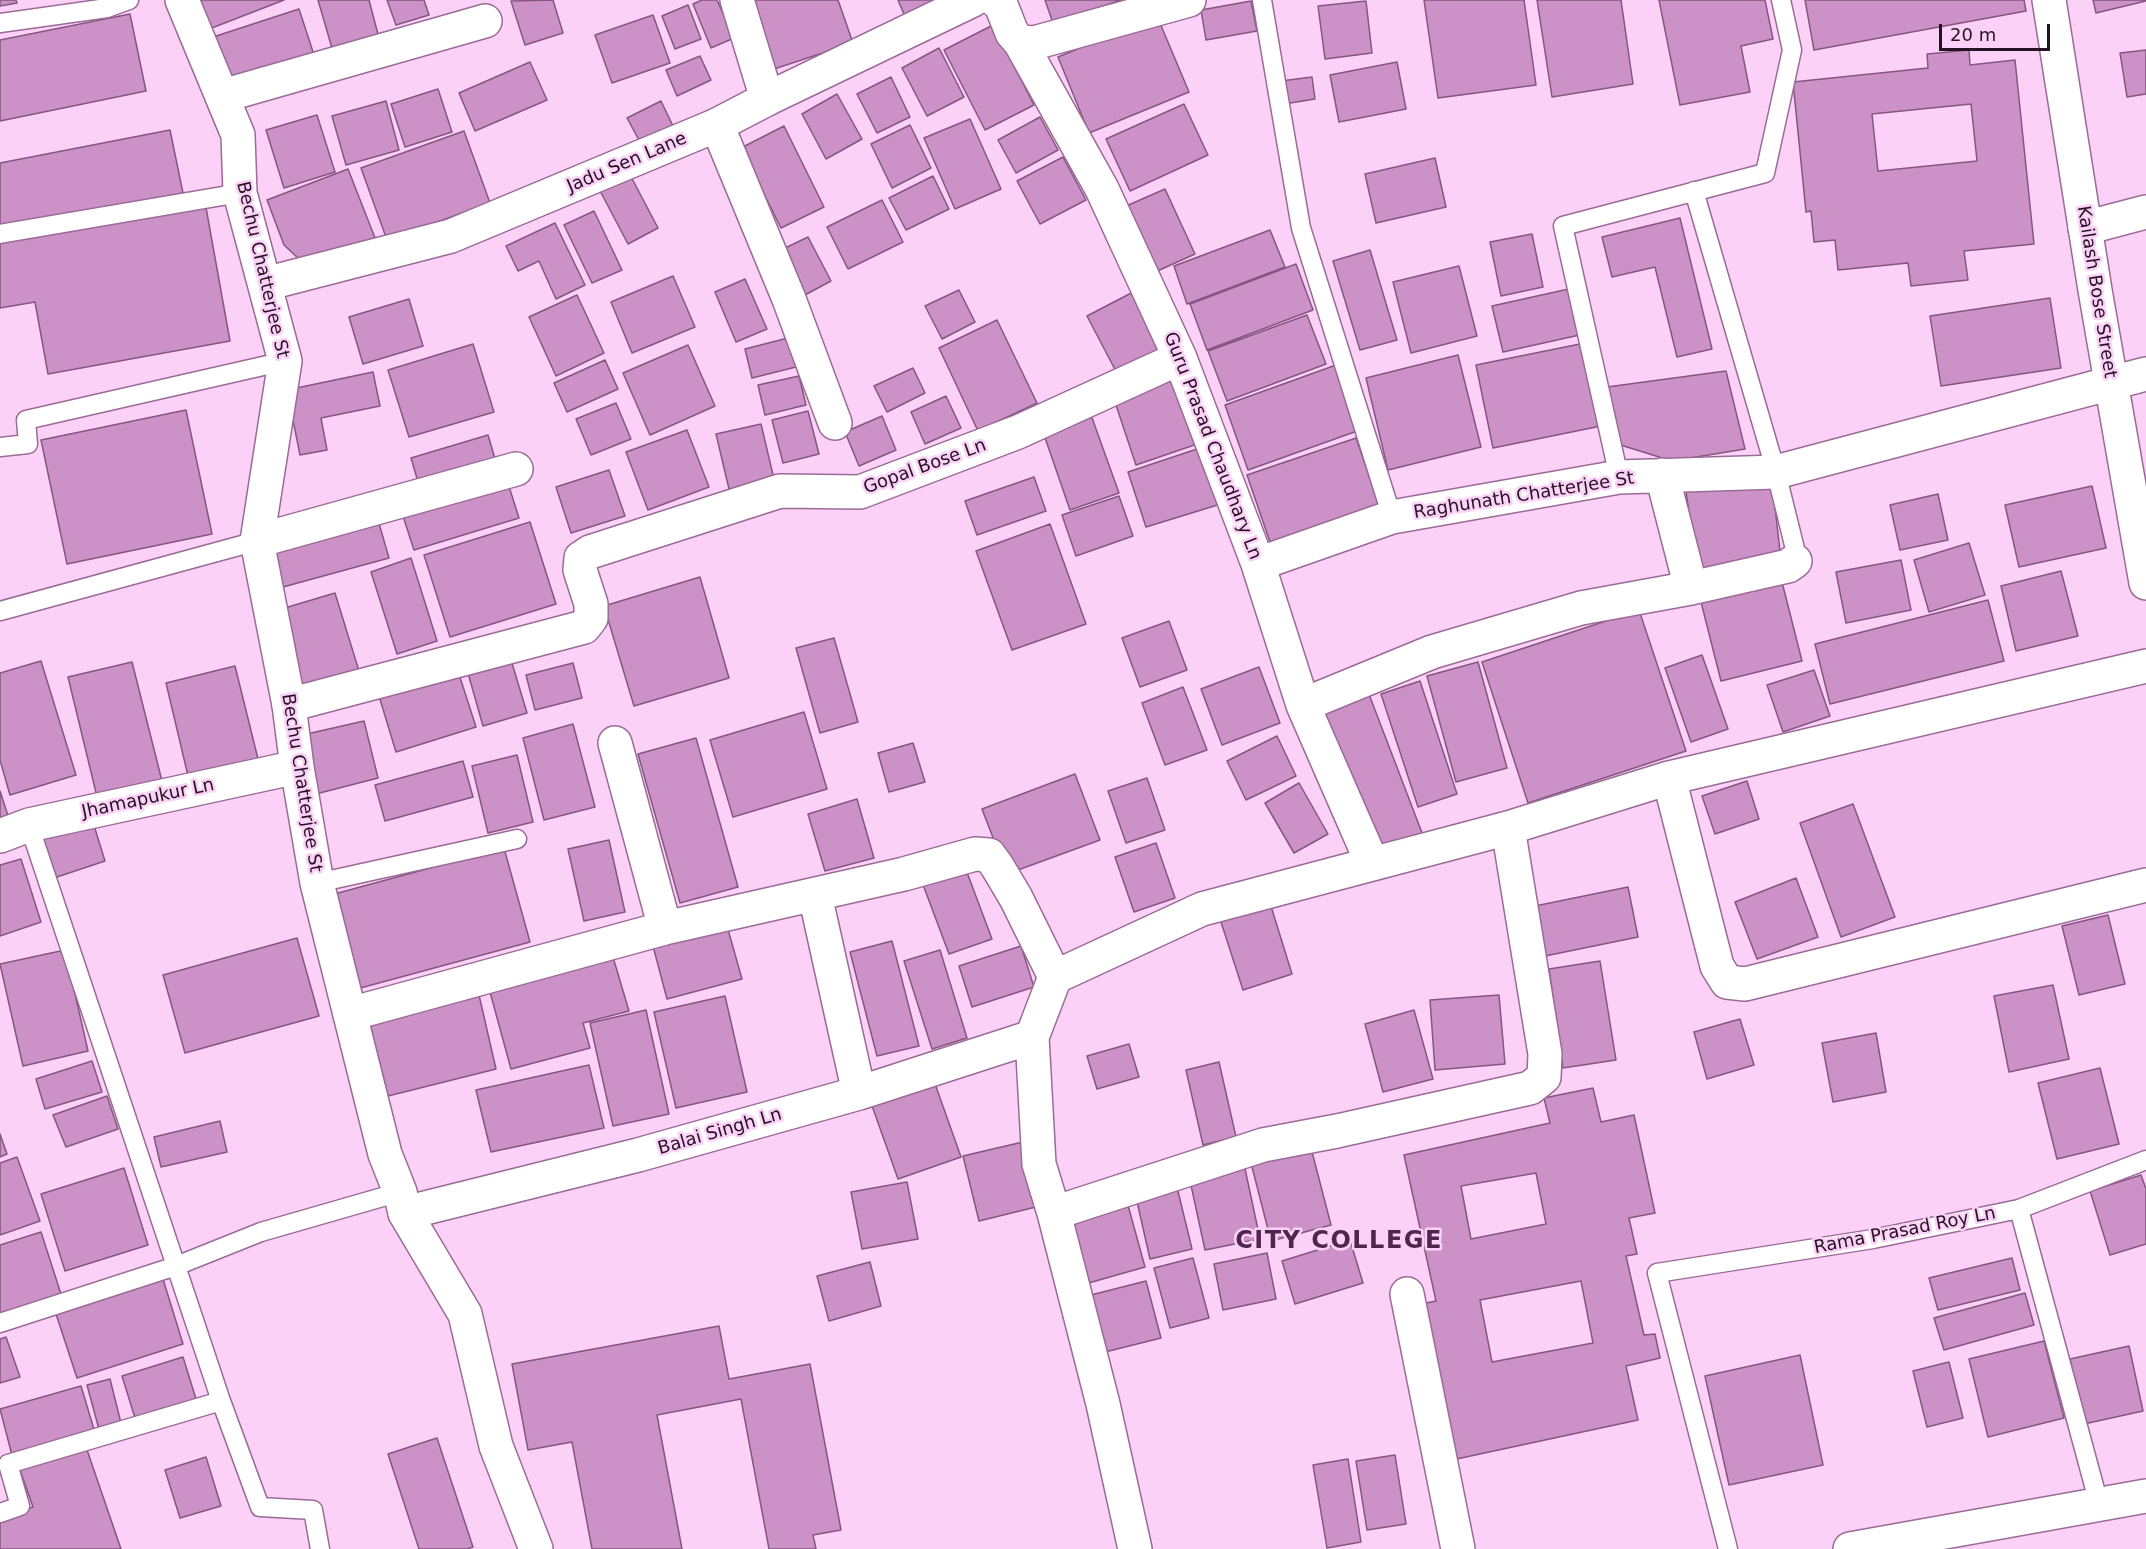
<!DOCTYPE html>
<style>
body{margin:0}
#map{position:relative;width:2146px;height:1549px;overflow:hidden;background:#fcd1f7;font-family:"DejaVu Sans",sans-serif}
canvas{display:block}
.scale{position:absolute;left:1939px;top:24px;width:111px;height:27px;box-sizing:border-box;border:3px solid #251324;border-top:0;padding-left:8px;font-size:18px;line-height:21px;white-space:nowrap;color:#251324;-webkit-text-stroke:4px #fcd1f7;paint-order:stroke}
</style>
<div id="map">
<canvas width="2146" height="1549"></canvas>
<div class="scale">20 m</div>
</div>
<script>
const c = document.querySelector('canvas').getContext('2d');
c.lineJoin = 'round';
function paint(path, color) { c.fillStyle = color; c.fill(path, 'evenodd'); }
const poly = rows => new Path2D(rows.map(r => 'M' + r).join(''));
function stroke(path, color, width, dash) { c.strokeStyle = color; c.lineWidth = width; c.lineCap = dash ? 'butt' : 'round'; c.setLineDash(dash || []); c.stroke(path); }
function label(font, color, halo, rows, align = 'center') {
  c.font = font + ' "DejaVu Sans",sans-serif'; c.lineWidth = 5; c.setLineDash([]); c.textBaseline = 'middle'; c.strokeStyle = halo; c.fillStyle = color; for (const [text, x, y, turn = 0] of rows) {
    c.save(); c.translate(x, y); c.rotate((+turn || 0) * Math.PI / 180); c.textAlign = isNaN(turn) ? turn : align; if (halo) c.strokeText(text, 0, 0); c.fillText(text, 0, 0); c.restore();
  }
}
const building = poly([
 [0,0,16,0,17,3,0,6,0,0],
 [192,0,284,0,204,31,192,0],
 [318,0,369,0,380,42,334,55,318,0],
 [387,0,424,0,429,15,396,25,387,0],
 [553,0,563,33,525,45,511,1,553,0],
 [702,0,717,0,734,38,711,48,693,4,702,0],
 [746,0,838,0,853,43,768,71,746,0],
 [898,0,951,0,906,19,898,0],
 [1045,0,1121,0,1053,23,1045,0],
 [1424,0,1524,0,1536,85,1438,98,1424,0],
 [1537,0,1621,0,1633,84,1552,97,1537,0],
 [1659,0,1765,0,1773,39,1741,46,1750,92,1680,105,1659,0],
 [1805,0,2024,0,2026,11,1814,50,1805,0],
 [2093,0,2146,0,2146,1,2096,13,2093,0],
 [1251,1,1257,31,1206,40,1201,10,1251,1],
 [1366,1,1372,53,1325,59,1318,6,1366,1],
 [688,5,701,39,675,49,662,16,688,5],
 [299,9,315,58,226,87,210,38,299,9],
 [130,14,146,91,0,121,0,40,130,14],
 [653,15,670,63,612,83,595,35,653,15],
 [1157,16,1189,92,1089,133,1058,57,1157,16],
 [993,25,1034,105,985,130,944,50,993,25],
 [939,48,964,97,927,116,902,68,939,48],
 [1969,50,1970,65,2015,60,2034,244,1964,251,1968,280,1911,286,1908,263,1838,270,1835,240,1814,242,1811,211,1806,212,1793,82,1928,68,1927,54,1969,50],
 [1971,104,1977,161,1878,171,1872,114,1971,104],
 [2146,50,2146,94,2127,97,2120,53,2146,50],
 [700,56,711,80,677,96,666,70,700,56],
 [530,62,547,100,475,131,459,93,530,62],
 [1397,62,1406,109,1339,122,1330,75,1397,62],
 [891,77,910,117,877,133,857,94,891,77],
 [1312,77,1315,99,1284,104,1281,81,1312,77],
 [438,89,452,132,405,147,391,104,438,89],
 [837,94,862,139,826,159,802,114,837,94],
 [386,101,399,150,346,165,332,116,386,101],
 [661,101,673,126,640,142,627,118,661,101],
 [1184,104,1208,155,1130,191,1106,139,1184,104],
 [317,115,335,172,284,188,266,130,317,115],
 [1040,117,1058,150,1016,173,998,140,1040,117],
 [970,119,1001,189,955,209,924,138,970,119],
 [910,125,931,168,892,188,871,144,910,125],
 [784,126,824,207,781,228,741,148,784,126],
 [170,130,183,193,0,229,0,163,170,130],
 [464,131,490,203,387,240,361,168,464,131],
 [1063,157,1086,200,1040,224,1017,181,1063,157],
 [1435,158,1446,207,1376,223,1365,174,1435,158],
 [348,169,377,243,299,259,284,245,267,200,348,169],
 [628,171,658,228,628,244,598,187,628,171],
 [933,176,949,209,906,230,889,198,933,176],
 [1165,189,1195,254,1153,273,1124,207,1165,189],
 [882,200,903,242,848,269,827,227,882,200],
 [205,202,230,341,48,374,35,302,0,308,0,239,205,202],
 [594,211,622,270,592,283,564,225,594,211],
 [1680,218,1712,349,1677,357,1655,267,1612,277,1602,237,1680,218],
 [555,223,585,285,556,299,539,261,518,271,506,246,555,223],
 [1270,230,1285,267,1187,304,1174,266,1270,230],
 [1532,234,1543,287,1501,296,1490,242,1532,234],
 [808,237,831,281,803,296,779,251,808,237],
 [1370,250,1397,340,1360,350,1333,261,1370,250],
 [1296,264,1313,310,1207,350,1190,304,1296,264],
 [1459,266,1477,336,1411,353,1393,282,1459,266],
 [673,276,695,327,632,353,611,302,673,276],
 [745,279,767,329,736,342,715,292,745,279],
 [1573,288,1584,334,1503,352,1492,306,1573,288],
 [959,290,975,322,942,339,925,306,959,290],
 [1137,290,1170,353,1120,379,1087,316,1137,290],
 [577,295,604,353,556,376,529,317,577,295],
 [2050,298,2061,368,1941,386,1930,316,2050,298],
 [409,299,423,346,363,364,349,317,409,299],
 [1307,315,1326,364,1227,401,1208,351,1307,315],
 [997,320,1037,403,978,431,939,348,997,320],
 [788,338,796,367,752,378,745,349,788,338],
 [1585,343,1601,426,1493,448,1476,365,1585,343],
 [473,344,494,412,409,437,388,370,473,344],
 [688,345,715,406,650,435,623,373,688,345],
 [1458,355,1481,447,1388,470,1366,378,1458,355],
 [605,360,618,389,567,412,554,383,605,360],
 [1336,365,1360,430,1248,470,1225,405,1336,365],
 [913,368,925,393,887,412,874,386,913,368],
 [1726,371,1745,449,1672,461,1614,443,1607,387,1726,371],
 [373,372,380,406,321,418,327,450,300,455,287,390,373,372],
 [1183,373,1206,441,1136,465,1113,396,1183,373],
 [799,376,806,405,765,415,758,385,799,376],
 [946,396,961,428,925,444,911,412,946,396],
 [616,403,631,439,591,455,576,419,616,403],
 [186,410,212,534,67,564,41,440,186,410],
 [808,411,819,454,783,463,772,420,808,411],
 [1091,415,1119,493,1070,510,1043,432,1091,415],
 [882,416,896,450,859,466,845,432,882,416],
 [761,424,774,479,729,489,716,434,761,424],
 [687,430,709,487,648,510,626,452,687,430],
 [488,435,498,469,421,492,411,458,488,435],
 [1356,438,1379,505,1270,542,1247,475,1356,438],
 [1206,446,1224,503,1146,527,1128,472,1206,446],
 [609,470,625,516,571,533,556,487,609,470],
 [506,477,519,518,414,550,401,510,506,477],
 [1034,477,1046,511,977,535,965,501,1034,477],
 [1772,481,1781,560,1697,570,1686,491,1772,481],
 [2092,486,2106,548,2019,567,2005,505,2092,486],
 [1938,494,1948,540,1900,550,1890,505,1938,494],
 [1119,496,1133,536,1076,556,1062,515,1119,496],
 [376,513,389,558,283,587,270,542,376,513],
 [530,522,556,604,450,637,424,555,530,522],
 [1050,524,1086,624,1012,650,976,551,1050,524],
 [1969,543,1985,595,1929,612,1914,560,1969,543],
 [411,558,437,641,397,654,371,572,411,558],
 [1901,560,1911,610,1846,623,1836,572,1901,560],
 [2061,571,2078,636,2016,651,2001,586,2061,571],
 [700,577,729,678,634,706,604,606,700,577],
 [1782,582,1802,661,1721,681,1701,602,1782,582],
 [335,593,359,671,302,688,278,610,335,593],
 [1988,600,2004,661,1830,704,1815,644,1988,600],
 [1639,610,1686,751,1528,803,1482,662,1639,610],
 [1169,621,1187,670,1140,687,1122,638,1169,621],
 [834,638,858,722,820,733,796,648,834,638],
 [509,653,527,713,483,726,466,666,509,653],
 [1702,655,1728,729,1691,742,1665,668,1702,655],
 [41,661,76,775,10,795,0,760,0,673,41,661],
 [132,662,163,785,98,801,68,677,132,662],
 [1478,662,1507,768,1456,782,1427,676,1478,662],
 [573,663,582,698,535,710,526,675,573,663],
 [235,666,259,763,189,780,166,683,235,666],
 [1259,667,1280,723,1222,745,1201,689,1259,667],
 [1814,670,1830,716,1783,732,1767,685,1814,670],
 [458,671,476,727,396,752,379,696,458,671],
 [1420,681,1457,794,1418,807,1381,694,1420,681],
 [1183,687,1207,750,1165,765,1142,703,1183,687],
 [1367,689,1424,838,1376,856,1320,708,1367,689],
 [804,712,827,789,733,817,710,740,804,712],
 [364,721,378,778,312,795,298,736,364,721],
 [573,724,595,807,544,820,523,738,573,724],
 [1277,736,1296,776,1246,800,1227,761,1277,736],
 [696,738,738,887,680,903,638,754,696,738],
 [913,743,925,782,889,792,878,753,913,743],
 [517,755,533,822,488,833,472,766,517,755],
 [463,761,473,797,385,821,375,785,463,761],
 [1075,774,1100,840,1007,874,982,809,1075,774],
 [1147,778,1165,830,1126,843,1108,791,1147,778],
 [1747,781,1759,819,1715,834,1702,796,1747,781],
 [1299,783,1328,834,1294,853,1265,803,1299,783],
 [0,791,11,825,0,829,0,791],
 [857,799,874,858,825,871,808,814,857,799],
 [1853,804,1895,917,1841,937,1800,823,1853,804],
 [92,819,105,861,54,878,41,836,92,819],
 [609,840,625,912,584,921,568,849,609,840],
 [1156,843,1175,898,1134,912,1115,857,1156,843],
 [504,848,530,942,353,990,327,896,504,848],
 [21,859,41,922,0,936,0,865,21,859],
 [965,867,992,939,949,954,922,882,965,867],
 [1796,878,1818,937,1757,959,1735,902,1796,878],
 [1628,887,1638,937,1545,956,1535,906,1628,887],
 [1270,903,1292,974,1243,990,1220,919,1270,903],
 [2108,915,2125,984,2079,995,2062,926,2108,915],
 [727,926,742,979,667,999,653,946,727,926],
 [297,938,319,1016,185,1053,163,975,297,938],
 [892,941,919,1046,877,1056,850,952,892,941],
 [1021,946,1034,987,972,1007,959,966,1021,946],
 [610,947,629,1011,583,1023,590,1048,511,1069,487,981,610,947],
 [65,950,88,1051,23,1066,0,964,65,950],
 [940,950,967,1038,932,1049,904,961,940,950],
 [1600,961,1616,1060,1563,1068,1549,969,1600,961],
 [2053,985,2069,1059,2009,1072,1994,996,2053,985],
 [479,995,496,1069,388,1096,369,1021,479,995],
 [1499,995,1505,1064,1435,1070,1430,1000,1499,995],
 [725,996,747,1092,676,1108,654,1012,725,996],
 [646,1010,669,1114,613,1126,590,1023,646,1010],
 [1414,1010,1433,1079,1383,1092,1365,1024,1414,1010],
 [1740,1019,1754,1065,1707,1079,1694,1032,1740,1019],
 [1876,1033,1886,1092,1833,1102,1822,1043,1876,1033],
 [1129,1044,1139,1077,1097,1089,1087,1056,1129,1044],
 [92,1061,102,1092,45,1109,36,1079,92,1061],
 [1219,1062,1236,1137,1203,1145,1186,1070,1219,1062],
 [589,1065,604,1128,491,1152,476,1090,589,1065],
 [2100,1068,2119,1144,2057,1159,2038,1083,2100,1068],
 [934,1081,961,1157,898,1179,871,1103,934,1081],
 [1593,1088,1601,1122,1634,1115,1655,1213,1629,1218,1637,1254,1626,1256,1644,1335,1655,1334,1660,1358,1626,1366,1638,1420,1452,1460,1417,1305,1436,1301,1404,1155,1550,1123,1544,1098,1593,1088],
 [1536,1173,1546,1224,1471,1239,1461,1186,1536,1173],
 [1581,1281,1593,1343,1492,1362,1480,1300,1581,1281],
 [107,1096,118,1129,66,1147,53,1115,107,1096],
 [220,1121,227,1152,161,1167,154,1137,220,1121],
 [0,1134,7,1154,0,1157,0,1134],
 [1027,1141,1044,1205,979,1221,963,1156,1027,1141],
 [1311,1148,1331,1225,1271,1241,1251,1163,1311,1148],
 [17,1157,40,1221,0,1235,0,1163,17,1157],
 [1244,1164,1260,1239,1205,1250,1189,1176,1244,1164],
 [124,1168,148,1245,65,1271,41,1194,124,1168],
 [2141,1175,2146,1189,2146,1244,2110,1255,2090,1191,2141,1175],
 [907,1182,918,1239,862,1249,851,1192,907,1182],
 [1177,1187,1192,1249,1150,1259,1136,1197,1177,1187],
 [1126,1198,1145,1267,1085,1284,1065,1215,1126,1198],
 [41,1232,61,1294,0,1314,0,1245,41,1232],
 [1350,1240,1363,1283,1295,1304,1282,1261,1350,1240],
 [1267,1253,1276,1299,1223,1310,1214,1264,1267,1253],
 [1193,1258,1209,1318,1170,1328,1154,1268,1193,1258],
 [2012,1258,2020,1290,1938,1310,1929,1278,2012,1258],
 [870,1262,881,1306,829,1321,817,1276,870,1262],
 [163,1279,183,1344,77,1378,56,1314,163,1279],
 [1146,1281,1161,1338,1097,1354,1083,1297,1146,1281],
 [2025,1293,2034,1325,1944,1350,1934,1318,2025,1293],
 [719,1326,729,1379,810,1364,841,1530,813,1535,816,1549,769,1549,741,1399,657,1415,682,1549,592,1549,572,1442,528,1450,512,1364,719,1326],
 [6,1337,20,1377,0,1383,0,1339,6,1337],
 [2044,1341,2064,1418,1988,1437,1969,1359,2044,1341],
 [2129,1346,2143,1411,2084,1424,2070,1359,2129,1346],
 [1800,1355,1823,1465,1729,1485,1705,1376,1800,1355],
 [183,1357,196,1399,135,1418,122,1376,183,1357],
 [1949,1362,1963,1418,1927,1427,1913,1371,1949,1362],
 [110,1379,122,1427,100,1433,87,1385,110,1379],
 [81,1386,96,1436,13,1459,0,1409,81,1386],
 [437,1438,473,1547,467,1549,419,1549,388,1454,437,1438],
 [86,1447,121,1549,0,1549,0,1518,33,1507,20,1470,86,1447],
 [1395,1455,1406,1524,1367,1530,1356,1461,1395,1455],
 [206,1457,221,1506,180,1518,165,1470,206,1457],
 [1348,1459,1361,1542,1327,1548,1313,1465,1348,1459]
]);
paint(building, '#cc91c7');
stroke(building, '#855681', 1.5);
const service = poly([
 [1262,0,1301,228,1392,517],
 [0,23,107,8,129,0],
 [1694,191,1776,472,1796,553,1795,561],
 [0,234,240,193],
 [0,447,28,444,26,420,285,361],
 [1619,477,1563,226,1765,173,1792,50,1781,0],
 [0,611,257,541],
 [29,825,221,1401,260,1507,313,1510,320,1549],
 [317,883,517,839],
 [2019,1209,2099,1504],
 [0,1323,176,1266,261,1232,400,1192],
 [0,1513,20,1506,8,1464,221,1401],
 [1728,1549,1657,1273,1873,1239,2019,1209,2146,1160]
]);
const minor = poly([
 [737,0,767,99],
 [1020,42,1102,189,1180,358,1258,564,1303,705,1372,863],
 [222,96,485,21],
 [717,125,789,299,835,423],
 [2085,228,2146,212],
 [1662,475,1691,588],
 [257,541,516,469],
 [1258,564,1392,517,1619,477,1776,472,2146,374],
 [289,705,584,627,591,618,591,604,580,570,581,558,590,552,780,491,860,492,1018,432,1180,358],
 [1303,705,1432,652,1581,608,1691,588,1788,566,1795,561],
 [615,743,665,928],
 [1669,778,1717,966,1727,982,1745,984,2146,885],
 [815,895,859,1093],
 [350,1014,665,928,904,874,975,854,989,855,997,866,1016,898,1055,977],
 [405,1213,638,1155,859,1093,1032,1037],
 [1054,1213,1263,1145,1337,1131,1530,1088,1544,1077,1545,1054,1508,828],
 [1407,1294,1458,1549],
 [1135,1549,1103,1404,1054,1213,1039,1164,1032,1037,1055,977,1202,909,1508,828,1669,778,2146,666]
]);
const tertiary = poly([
 [182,0,238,135,240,193,285,361,257,541,289,705,297,767,317,883,385,1154,400,1192,405,1213,465,1314,496,1446,536,1549],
 [995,0,1001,5,1012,33,1020,42,1034,43,1189,0],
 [2049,0,2095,290,2146,583],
 [265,284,451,236,717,125,767,99,973,0],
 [0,836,29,825,297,767]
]);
const secondary = poly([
 [1850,1549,2146,1496]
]);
stroke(service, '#9b6b97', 21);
stroke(minor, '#9b6b97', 36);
stroke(tertiary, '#9b6b97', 36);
stroke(secondary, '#9b6b97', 36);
stroke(service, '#fff', 18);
stroke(minor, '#fff', 33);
stroke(tertiary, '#fff', 33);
stroke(secondary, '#fff', 33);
label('18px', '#251324', '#fcd1f7', [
 ["Jadu Sen Lane",627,163,-23],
 ["Bechu Chatterjee St",262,270,77],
 ["Kailash Bose Street",2096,292,81],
 ["Guru Prasad Chaudhary Ln",1212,446,69],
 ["Gopal Bose Ln",925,467,-20],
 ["Raghunath Chatterjee St",1524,496,-9],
 ["Bechu Chatterjee St",301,783,81],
 ["Jhamapukur Ln",148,799,-12],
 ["Balai Singh Ln",720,1132,-16],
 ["Rama Prasad Roy Ln",1905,1231,-11]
]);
c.letterSpacing = '1.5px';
label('bold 24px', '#50264e', '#fcd1f7', [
 ["CITY COLLEGE",1339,1242]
]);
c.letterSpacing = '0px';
</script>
